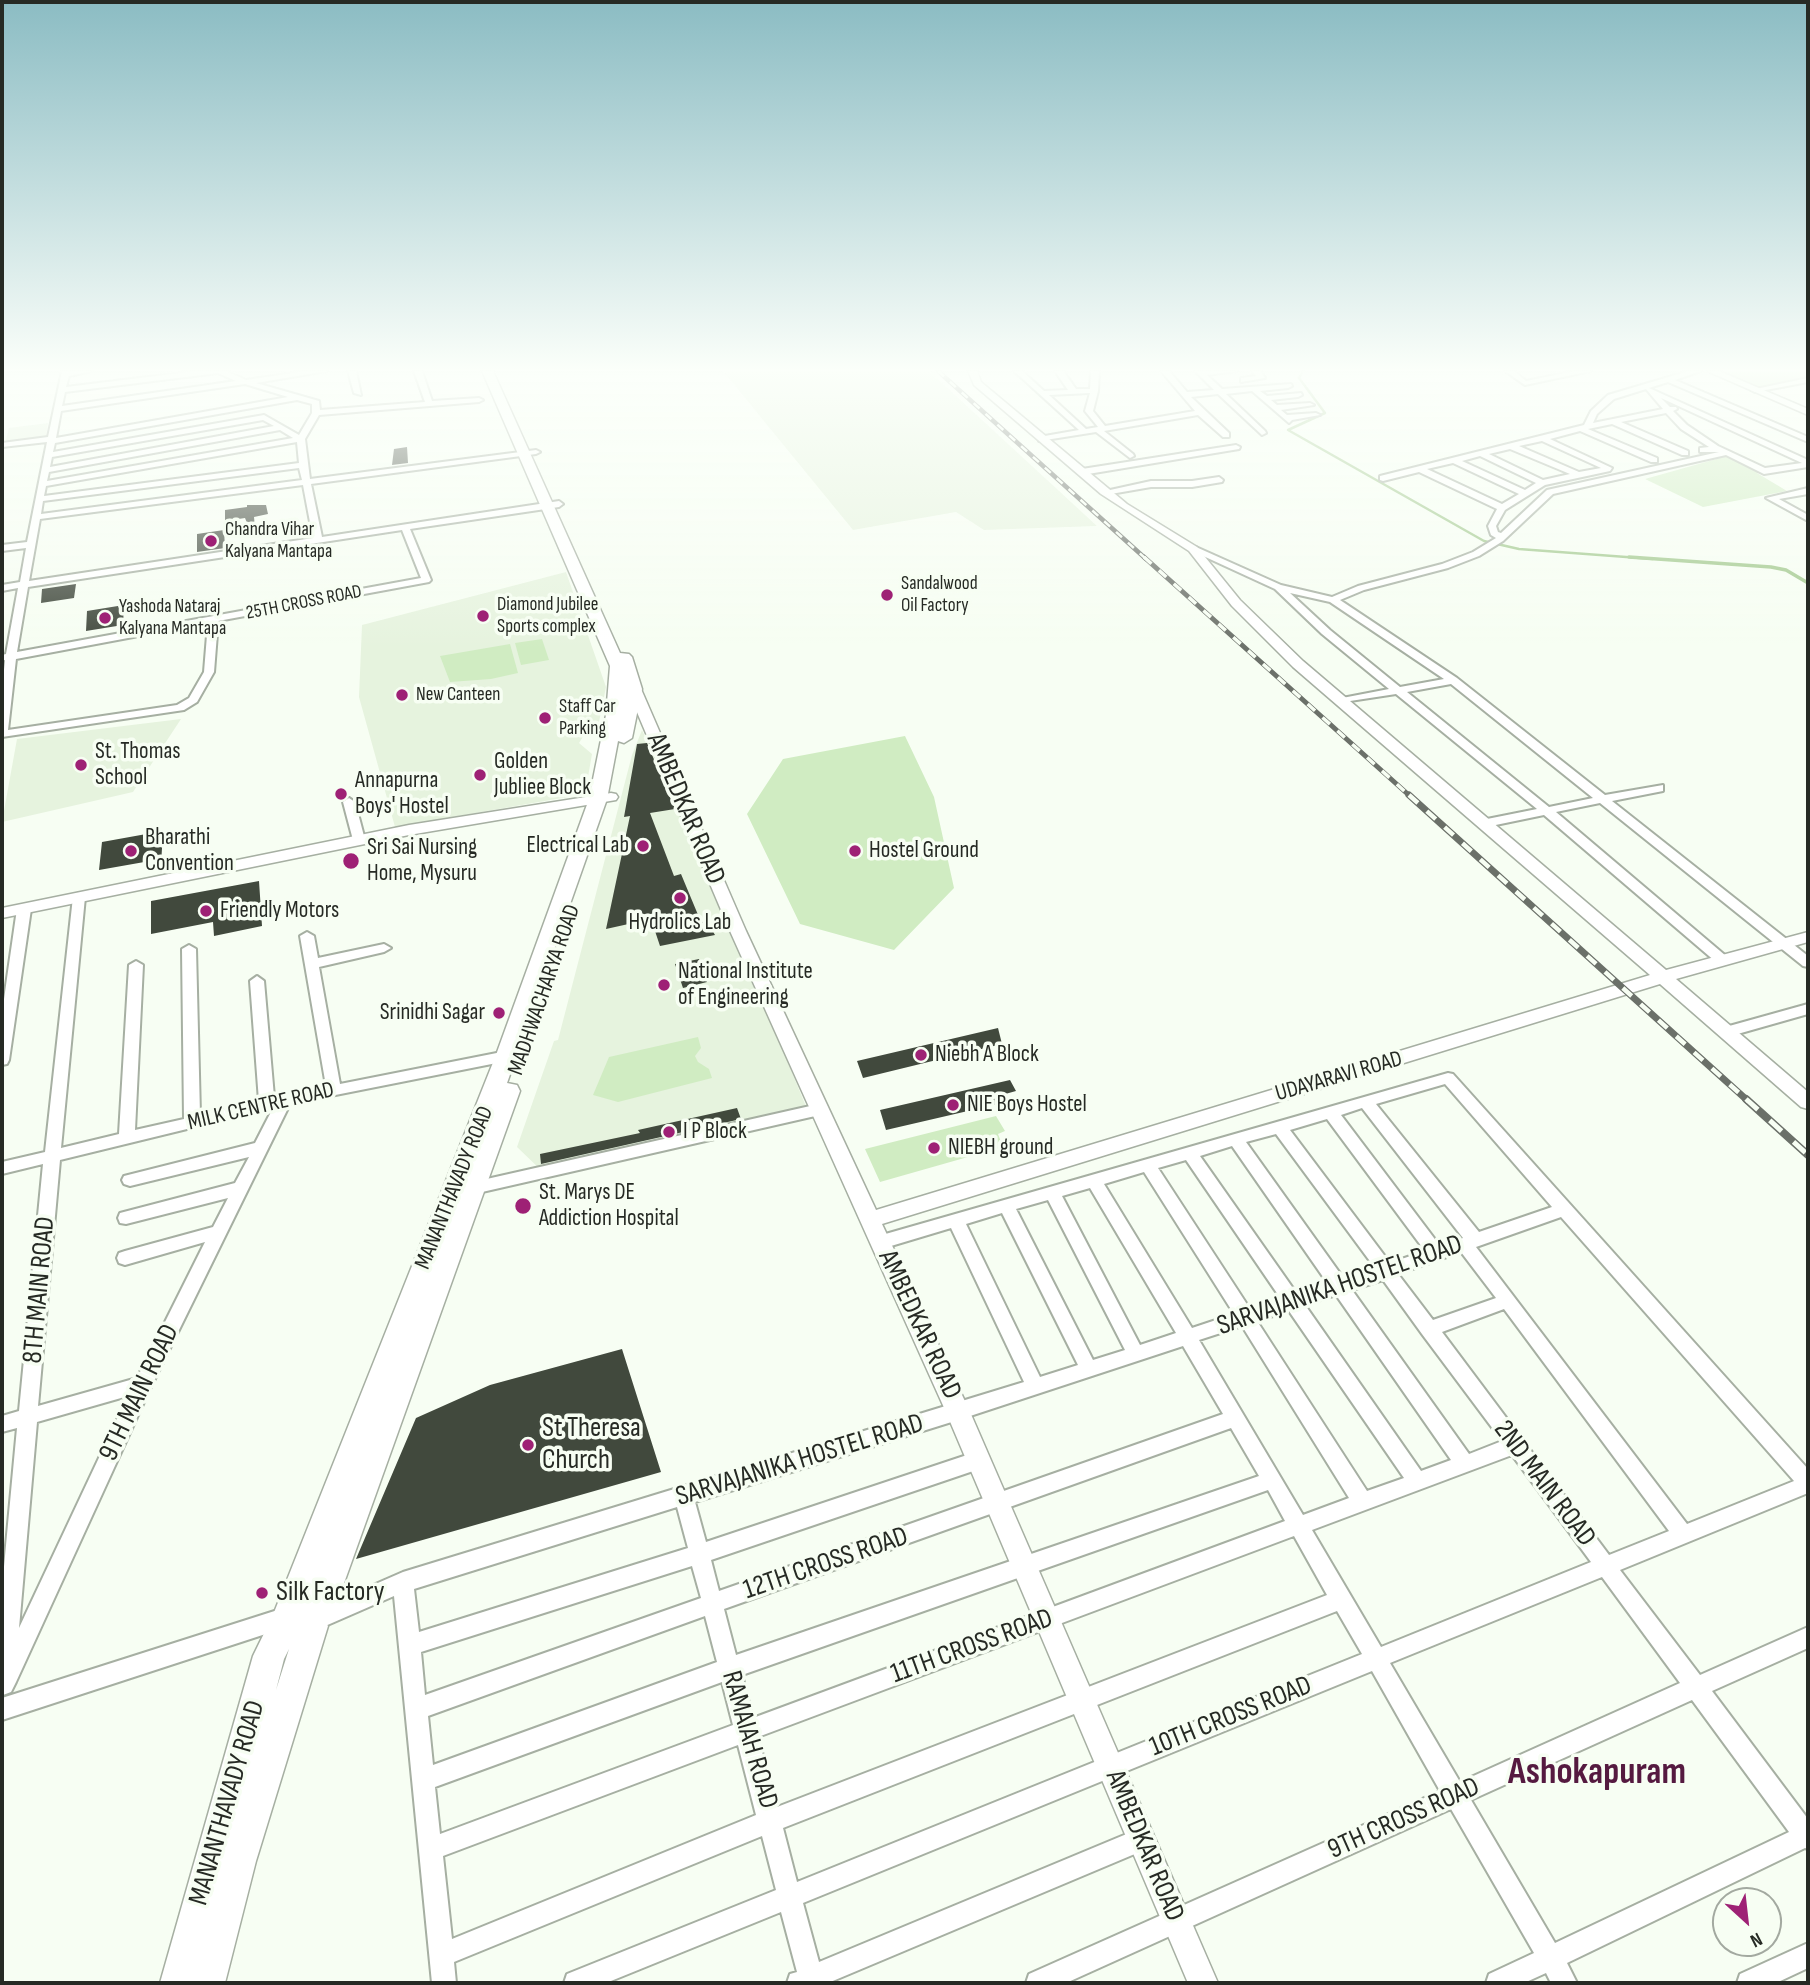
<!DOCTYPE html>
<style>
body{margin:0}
#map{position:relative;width:1810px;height:1985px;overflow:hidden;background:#f7fef3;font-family:"Sofia Sans Condensed",sans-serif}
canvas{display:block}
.frame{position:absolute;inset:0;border:4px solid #262a24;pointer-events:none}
.north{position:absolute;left:1712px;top:1887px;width:70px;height:70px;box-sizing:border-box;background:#f7fef3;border:2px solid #a3a9a0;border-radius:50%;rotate:153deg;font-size:19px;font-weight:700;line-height:28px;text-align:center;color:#262a24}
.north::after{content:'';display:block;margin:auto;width:24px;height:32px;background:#9e2175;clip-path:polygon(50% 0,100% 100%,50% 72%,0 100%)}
</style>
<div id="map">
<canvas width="1810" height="1985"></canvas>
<div class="frame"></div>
<div class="north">N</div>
</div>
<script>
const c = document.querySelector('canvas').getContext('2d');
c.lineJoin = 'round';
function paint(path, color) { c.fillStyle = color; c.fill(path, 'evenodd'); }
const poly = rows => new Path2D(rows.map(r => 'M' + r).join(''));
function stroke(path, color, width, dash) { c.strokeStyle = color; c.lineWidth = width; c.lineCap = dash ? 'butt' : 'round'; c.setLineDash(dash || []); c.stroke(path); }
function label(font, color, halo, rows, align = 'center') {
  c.font = font + ' "Sofia Sans Condensed",sans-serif'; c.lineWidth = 7; c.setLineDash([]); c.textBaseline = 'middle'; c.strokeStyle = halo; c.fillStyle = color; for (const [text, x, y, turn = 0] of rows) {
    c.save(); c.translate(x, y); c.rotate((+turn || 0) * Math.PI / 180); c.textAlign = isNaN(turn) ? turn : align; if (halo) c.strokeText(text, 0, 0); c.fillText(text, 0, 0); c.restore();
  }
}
paint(poly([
 [723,371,929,371,1097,526,984,530,956,512,853,530],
 [48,423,46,438,5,443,9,428],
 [566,572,606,687,597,732,584,735,579,743,592,754,585,794,395,827,359,697,362,625],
 [181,719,133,792,2,822,17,739],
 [642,730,734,931,807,1109,544,1173,517,1147,554,1041,558,1040,632,755]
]), '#e6f3de');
paint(poly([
 [1722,371,1808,371,1808,378,1759,387],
 [1727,456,1763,472,1757,473,1787,491,1703,507,1645,479],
 [542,639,549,660,521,665,515,643],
 [510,644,518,673,491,679,450,682,440,656],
 [905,736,934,797,954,888,894,950,800,924,747,814,783,759],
 [698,1037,701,1048,695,1056,698,1062,709,1069,712,1078,618,1102,593,1095,609,1057],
 [996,1116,1005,1131,998,1134,1003,1147,880,1182,865,1149]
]), '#d0ecc2');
stroke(poly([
 [1303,371,1299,378,1325,413,1288,430,1484,541,1519,549,1653,559]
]), '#a0c78b', 2.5);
stroke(poly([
 [1629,557,1771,567,1786,570,1808,583]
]), '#a0c78b', 3.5);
paint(poly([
 [407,447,408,463,392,465,394,449],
 [247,505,266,505,268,514,254,517,256,537,253,538,245,518,225,521,225,510,247,507],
 [224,530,225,548,197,552,197,534],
 [76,584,74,598,41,603,42,589],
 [124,605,123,625,86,631,87,611],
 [647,743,675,809,650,813,674,876,681,874,701,922,706,920,715,935,660,946,651,919,606,929,630,816,624,817,637,744],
 [163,831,161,865,150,868,150,861,99,870,102,842],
 [259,881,262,926,214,936,213,922,151,934,151,901],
 [699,959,707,982,683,988,675,964],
 [998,1028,1002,1044,863,1078,857,1061],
 [1010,1080,1016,1091,998,1096,998,1104,886,1130,880,1110],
 [737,1108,741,1119,541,1164,540,1154,640,1133,638,1130],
 [622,1349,661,1472,356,1559,416,1418,490,1385]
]), '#41493d');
const minor = poly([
 [62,371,92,371,69,376,66,387,197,371,226,371,246,380,306,371,327,371,256,383,319,401,320,410,425,402,414,371,422,371,432,401,479,398,483,400,479,402,319,415,305,439,310,479,536,450,540,452,536,454,311,484,322,537,559,501,563,504,559,507,410,529,431,580,429,582,218,621,214,672,197,702,184,710,2,737,2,689,5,660,2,661,2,655,6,654,18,588,2,591,2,585,20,582,26,548,2,551,2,545,27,542,47,442,2,447,2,443,48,437,62,371],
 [218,373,236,381,62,406,65,392,218,373],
 [245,384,288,397,56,438,61,411,245,384],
 [297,400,312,404,312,413,299,435,264,415,53,452,55,443,297,400],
 [263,420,274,426,50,467,52,457,263,420],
 [280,430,293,438,47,481,49,472,280,430],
 [297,442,299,463,44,496,46,486,297,442],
 [299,468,302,480,41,514,43,501,299,468],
 [303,485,313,538,29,581,40,519,303,485],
 [402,530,421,578,17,652,28,587,402,530],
 [208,623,204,672,189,698,177,705,8,730,16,659,208,623],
 [348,371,356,371,361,395,354,393,348,371],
 [1014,371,1022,371,1044,391,1068,390,1055,371,1063,371,1076,389,1090,389,1091,371,1099,371,1098,391,1093,411,1105,426,1195,411,1161,371,1169,371,1187,392,1214,390,1195,371,1237,371,1207,375,1222,389,1291,384,1292,386,1288,388,1260,391,1267,396,1301,393,1302,395,1298,397,1271,400,1277,405,1310,403,1314,405,1281,410,1287,415,1316,413,1320,415,1292,420,1289,423,1252,391,1226,394,1265,431,1266,433,1262,435,1218,394,1191,397,1229,433,1229,437,1223,437,1198,415,1104,431,1133,454,1134,456,1130,458,1096,432,1039,441,1039,437,1079,430,1014,371],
 [1090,393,1085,411,1098,427,1086,429,1049,395,1090,393],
 [1252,371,1260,371,1265,378,1241,382,1241,378,1256,376,1252,371],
 [1505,371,1514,371,1526,381,1575,371,1591,371,1525,385,1505,371],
 [1689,371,1701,371,1675,380,1808,437,1808,442,1668,382,1649,388,1808,460,1808,467,1764,474,1726,455,1553,494,1503,541,1479,556,1448,568,1364,590,1340,600,1457,678,1605,795,1663,785,1663,791,1612,801,1808,956,1808,967,1803,966,1600,803,1556,812,1726,956,1728,959,1726,962,1716,962,1544,815,1486,827,1482,826,1480,823,1482,820,1537,809,1396,694,1337,703,1337,699,1389,689,1322,634,1275,589,1188,549,1196,547,1281,585,1332,597,1358,586,1442,564,1473,552,1496,538,1491,535,1488,526,1497,509,1419,472,1383,481,1380,480,1380,476,1584,425,1591,411,1608,395,1689,371],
 [1646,389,1663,409,1593,423,1597,414,1614,399,1646,389],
 [1661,398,1802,463,1765,468,1718,446,1687,425,1673,411,1677,409,1676,407,1670,407,1661,398],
 [1666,413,1681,429,1709,447,1700,448,1700,452,1719,452,1547,490,1501,533,1498,532,1496,526,1505,510,1545,485,1610,471,1612,468,1550,439,1580,431,1651,462,1657,462,1657,458,1588,429,1612,424,1682,455,1688,455,1688,451,1621,422,1666,413],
 [1542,441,1601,468,1579,472,1519,446,1542,441],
 [1510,449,1570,474,1543,480,1489,454,1510,449],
 [1480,456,1536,483,1525,490,1462,461,1480,456],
 [1453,463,1519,494,1502,504,1427,469,1453,463],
 [1290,593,1330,602,1444,679,1400,687,1330,630,1290,593],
 [1451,684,1593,798,1549,807,1407,692,1451,684],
 [1808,378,1808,382,1755,392,1751,390,1808,378],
 [1236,445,1240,447,1239,449,1082,475,1078,472,1082,469,1236,445],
 [1219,477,1223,480,1222,482,1192,487,1151,487,1105,495,1101,492,1151,481,1192,481,1219,477],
 [1808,488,1808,494,1779,499,1808,515,1808,521,1766,498,1808,488],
 [349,798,355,802,365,840,363,843,359,844,353,840,343,802,349,798],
 [79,893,85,897,61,1148,119,1134,129,965,136,961,143,965,135,1130,184,1119,182,949,189,945,196,949,200,1115,259,1101,250,981,257,976,264,981,274,1097,326,1086,300,936,307,932,314,936,318,958,384,944,391,948,384,952,319,967,340,1084,522,1048,529,1053,522,1058,290,1104,151,1387,16,1682,11,1692,3,1695,2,1588,17,1428,2,1432,2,1416,19,1411,43,1164,2,1174,2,1162,45,1152,73,897,79,893],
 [273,1108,255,1143,124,1176,122,1180,124,1184,130,1186,249,1157,235,1183,120,1213,118,1218,120,1223,126,1224,228,1198,213,1227,125,1251,119,1253,117,1258,119,1263,125,1265,205,1242,137,1378,38,1406,60,1160,273,1108],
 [128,1396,19,1628,37,1422,128,1396],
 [24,905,31,909,9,1060,7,1064,2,1065,2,1013,17,909,24,905],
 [1808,1004,1808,1014,1727,1037,1720,1032,1722,1028,1808,1004],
 [1448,1073,1453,1074,1808,1469,1808,1493,1620,1570,1700,1675,1808,1627,1808,1648,1712,1691,1808,1819,1808,1849,1805,1848,1567,1963,1577,1983,1551,1983,1546,1973,1524,1983,1486,1983,1489,1974,1534,1953,1451,1809,1066,1983,1026,1983,1029,1974,1440,1791,1372,1671,803,1903,819,1962,1141,1828,1149,1832,1153,1840,1149,1848,828,1983,787,1983,790,1974,797,1972,781,1912,606,1983,564,1983,567,1974,776,1890,762,1836,454,1962,456,1983,432,1983,394,1596,316,1630,309,1627,306,1620,309,1613,403,1572,1024,1382,951,1228,881,1249,875,1247,873,1242,875,1237,1448,1073],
 [1445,1084,1552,1207,1479,1232,1376,1104,1445,1084],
 [1362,1108,1463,1238,1440,1246,1341,1115,1362,1108],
 [1327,1119,1425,1251,1390,1263,1290,1130,1327,1119],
 [1276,1134,1375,1268,1344,1279,1246,1142,1276,1134],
 [1232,1146,1328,1284,1297,1294,1200,1156,1232,1146],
 [1186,1160,1281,1299,1250,1309,1158,1168,1186,1160],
 [1144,1172,1234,1314,1192,1328,1104,1184,1144,1172],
 [1090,1188,1176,1333,1140,1345,1062,1196,1090,1188],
 [1048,1200,1125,1350,1093,1360,1016,1209,1048,1200],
 [1002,1213,1078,1365,1040,1377,966,1224,1002,1213],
 [1561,1217,1794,1481,1687,1524,1476,1247,1561,1217],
 [1461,1252,1496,1298,1433,1320,1398,1274,1461,1252],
 [1383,1280,1422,1334,1502,1441,1469,1454,1352,1290,1383,1280],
 [1336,1295,1451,1460,1421,1471,1305,1305,1336,1295],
 [1504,1309,1669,1531,1609,1555,1442,1332,1504,1309],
 [1289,1311,1404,1478,1367,1491,1257,1321,1289,1311],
 [1242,1326,1349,1498,1303,1515,1199,1340,1242,1326],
 [1183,1346,1223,1414,719,1591,711,1560,979,1469,986,1466,989,1460,986,1454,979,1451,706,1542,695,1502,958,1420,1183,1346],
 [1231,1428,1259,1476,736,1655,724,1609,1231,1428],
 [1512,1455,1591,1562,1381,1647,1312,1530,1512,1455],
 [1268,1490,1285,1521,753,1718,742,1675,1268,1490],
 [677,1507,688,1548,419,1632,414,1589,677,1507],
 [1294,1536,1327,1595,777,1807,758,1737,1294,1536],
 [692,1566,701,1598,425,1695,421,1652,692,1566],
 [1602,1577,1680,1683,1460,1782,1390,1663,1602,1577],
 [1337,1611,1362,1654,797,1882,783,1828,1337,1611],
 [705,1616,717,1662,433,1765,428,1716,705,1616],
 [722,1682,733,1725,440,1834,435,1787,722,1682],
 [1692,1700,1789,1832,1555,1943,1471,1800,1692,1700],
 [738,1745,756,1815,452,1939,443,1856,738,1745],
 [819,1104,824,1106,827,1110,824,1114,469,1195,463,1193,461,1189,463,1185,469,1183,819,1104],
 [284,1608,291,1611,294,1618,291,1625,284,1628,2,1720,2,1698,284,1608],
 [1808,1943,1808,1968,1776,1983,1737,1983,1740,1974,1808,1943]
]);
const tertiary = poly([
 [968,371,977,371,981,382,1127,504,1197,547,1240,600,1303,661,1666,970,1808,932,1808,942,1676,979,1808,1092,1808,1109,1801,1107,1660,984,882,1224,970,1412,1218,1983,1188,1983,946,1412,730,931,628,691,619,683,626,679,631,680,641,689,746,931,876,1210,1650,975,1293,667,1232,606,1189,551,1101,494,974,385,968,371],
 [1707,371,1719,371,1808,409,1808,415,1707,371],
 [611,793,616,794,618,797,616,800,409,835,2,918,2,908,409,825,611,793]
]);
const primary = poly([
 [482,371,493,371,620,653,629,654,632,657,642,689,632,738,624,743,618,741,607,799,507,1083,517,1085,520,1091,334,1611,326,1623,328,1626,256,1861,225,1983,160,1983,253,1656,273,1615,496,1055,589,799,606,715,610,666,482,371],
 [289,1649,276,1690,284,1659,289,1649]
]);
stroke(minor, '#a6afa2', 4);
stroke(tertiary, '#a6afa2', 3);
stroke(primary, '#a6afa2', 3);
paint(minor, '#fff');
paint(tertiary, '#fff');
paint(primary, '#fff');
const railFar3 = poly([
 [938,371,1146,559]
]);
const railFar2 = poly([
 [1144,557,1411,797]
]);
const railFar1 = poly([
 [1409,795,1748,1101]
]);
const rail = poly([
 [1746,1099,1808,1155]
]);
stroke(railFar3, '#6b7069', 4.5);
stroke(railFar2, '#6b7069', 5);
stroke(railFar1, '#6b7069', 7);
stroke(rail, '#6b7069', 8);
stroke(railFar3, '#f7fef3', 2.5, [8]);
stroke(railFar2, '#f7fef3', 3.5, [10]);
stroke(railFar1, '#f7fef3', 4.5, [12]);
stroke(rail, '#f7fef3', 5, [16]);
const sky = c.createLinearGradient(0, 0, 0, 649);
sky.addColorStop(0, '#8bbcc3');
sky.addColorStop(0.57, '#fbfffa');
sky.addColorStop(1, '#fbfffa00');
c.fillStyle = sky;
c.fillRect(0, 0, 1810, 649);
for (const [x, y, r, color] of [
 [211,541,7,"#9e2175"],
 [887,595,7,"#9e2175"],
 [483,616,7,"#9e2175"],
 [105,618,7,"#9e2175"],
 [402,695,7,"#9e2175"],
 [545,718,7,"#9e2175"],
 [81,765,7,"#9e2175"],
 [480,775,7,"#9e2175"],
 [341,794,7,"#9e2175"],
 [643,846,7,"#9e2175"],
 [131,851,7,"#9e2175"],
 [855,851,7,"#9e2175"],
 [351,861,9,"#9e2175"],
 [680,898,7,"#9e2175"],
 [206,911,7,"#9e2175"],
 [664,985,7,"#9e2175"],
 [499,1013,7,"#9e2175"],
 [921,1055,7,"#9e2175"],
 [953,1105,7,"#9e2175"],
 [669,1132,7,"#9e2175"],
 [934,1148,7,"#9e2175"],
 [523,1206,9,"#9e2175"],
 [528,1445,7,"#9e2175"],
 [262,1593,7,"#9e2175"]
]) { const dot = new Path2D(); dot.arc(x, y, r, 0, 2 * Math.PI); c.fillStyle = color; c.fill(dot); stroke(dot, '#f7fef3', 2.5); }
label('19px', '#262a24', '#f7fef3', [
 ["Chandra Vihar",225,530],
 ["Kalyana Mantapa",225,552],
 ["Sandalwood",901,584],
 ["Oil Factory",901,606],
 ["Diamond Jubilee",497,605],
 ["Sports complex",497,627],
 ["Yashoda Nataraj",119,607],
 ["Kalyana Mantapa",119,629],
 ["New Canteen",416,695],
 ["Staff Car",559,707],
 ["Parking",559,729]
], 'left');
label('19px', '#262a24', '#f7fef3', [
 ["25TH CROSS ROAD",304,603,-11]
]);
label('23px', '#262a24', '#f7fef3', [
 ["St. Thomas",95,752],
 ["School",95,778],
 ["Golden",494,762],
 ["Jubliee Block",494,788],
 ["Annapurna",355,781],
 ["Boys' Hostel",355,807],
 ["Bharathi",145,838],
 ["Convention",145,864],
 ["Electrical Lab",629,846,"right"],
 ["Sri Sai Nursing",367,848],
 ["Home, Mysuru",367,874],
 ["Hostel Ground",869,851],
 ["Friendly Motors",220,911],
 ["Hydrolics Lab",680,923,"center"],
 ["National Institute",678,972],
 ["of Engineering",678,998],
 ["Srinidhi Sagar",485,1013,"right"],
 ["Niebh A Block",935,1055],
 ["NIE Boys Hostel",967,1105],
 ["I P Block",683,1132],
 ["NIEBH ground",948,1148],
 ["St. Marys DE",539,1193],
 ["Addiction Hospital",539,1219]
], 'left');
label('23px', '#262a24', '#f7fef3', [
 ["MADHWACHARYA ROAD",545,990,-71],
 ["UDAYARAVI ROAD",1339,1077,-16],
 ["MILK CENTRE ROAD",261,1107,-13],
 ["MANANTHAVADY ROAD",455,1188,-68]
]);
label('28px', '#262a24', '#f7fef3', [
 ["AMBEDKAR ROAD",685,809,67],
 ["SARVAJANIKA HOSTEL ROAD",1340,1286,-19],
 ["8TH MAIN ROAD",40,1290,-85],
 ["AMBEDKAR ROAD",919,1325,65],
 ["9TH MAIN ROAD",140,1393,-64],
 ["SARVAJANIKA HOSTEL ROAD",800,1461,-17],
 ["2ND MAIN ROAD",1544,1484,53],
 ["12TH CROSS ROAD",826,1564,-19],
 ["11TH CROSS ROAD",972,1647,-20],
 ["10TH CROSS ROAD",1231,1717,-22],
 ["RAMAIAH ROAD",749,1740,74],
 ["MANANTHAVADY ROAD",228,1803,-74],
 ["9TH CROSS ROAD",1404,1819,-24],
 ["AMBEDKAR ROAD",1144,1846,67]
]);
label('28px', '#262a24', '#f7fef3', [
 ["St Theresa",542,1429],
 ["Church",542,1461],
 ["Silk Factory",276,1593]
], 'left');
label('bold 37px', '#551a40', '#f7fef3', [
 ["Ashokapuram",1597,1774]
]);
</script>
